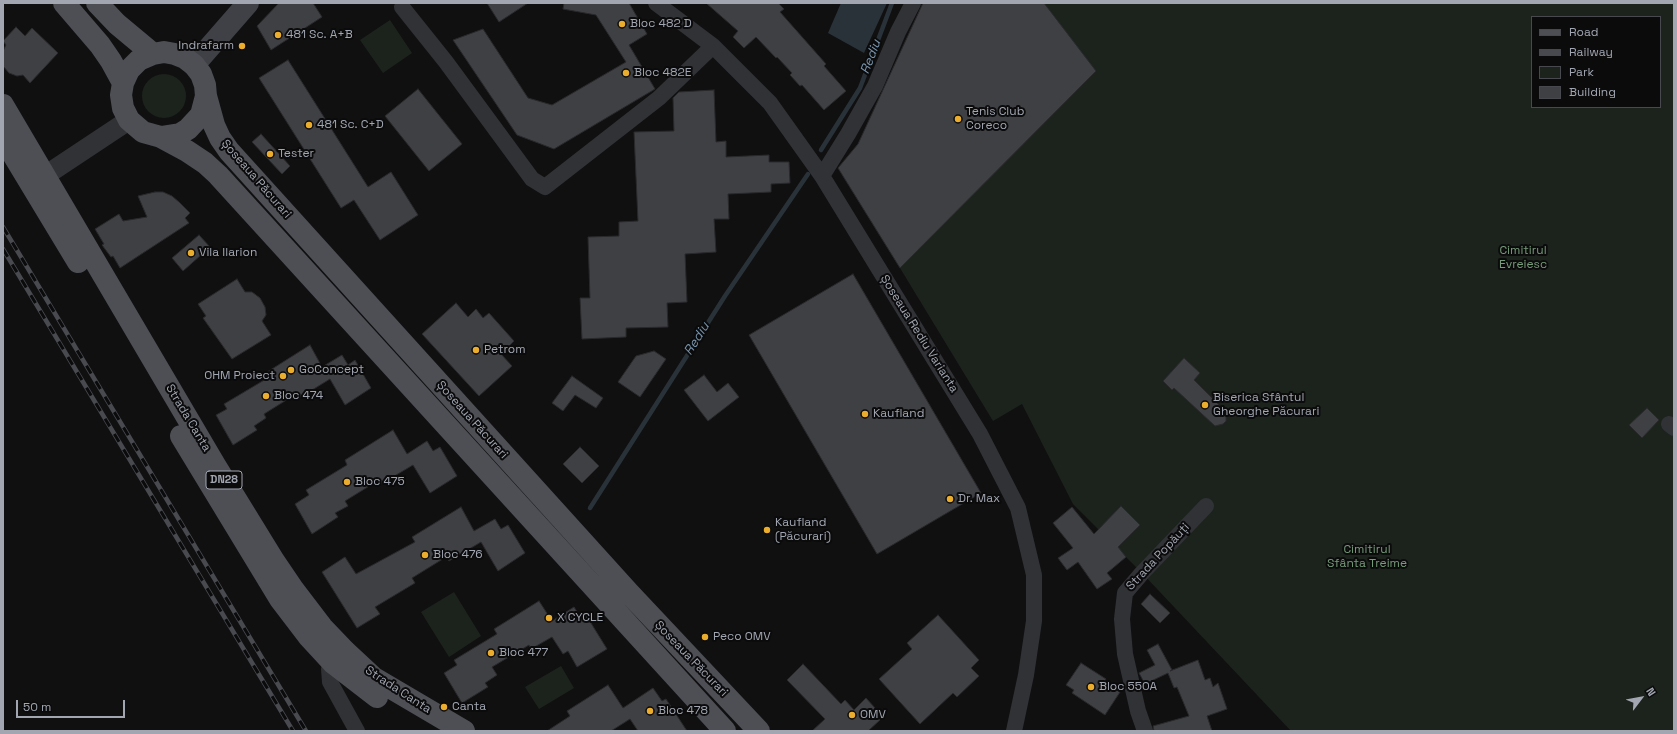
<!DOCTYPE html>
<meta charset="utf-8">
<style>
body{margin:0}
#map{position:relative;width:1677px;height:734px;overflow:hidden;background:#101011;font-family:"Space Grotesk",sans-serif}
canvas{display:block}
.frame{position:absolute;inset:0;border:4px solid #a1a6b1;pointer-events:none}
.legend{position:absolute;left:1531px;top:16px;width:130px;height:92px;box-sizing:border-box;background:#0b0b0c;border:1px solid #47494e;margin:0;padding:5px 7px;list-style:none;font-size:12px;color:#a1a6b1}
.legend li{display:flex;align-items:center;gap:8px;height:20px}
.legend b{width:20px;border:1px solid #47494e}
.north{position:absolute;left:1621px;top:678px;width:40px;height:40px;-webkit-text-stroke:3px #0b0b0c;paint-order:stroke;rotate:58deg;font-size:11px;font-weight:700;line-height:16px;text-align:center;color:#a1a6b1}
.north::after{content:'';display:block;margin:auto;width:14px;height:18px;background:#a1a6b1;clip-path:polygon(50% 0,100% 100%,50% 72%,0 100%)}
.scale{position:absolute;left:16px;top:700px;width:109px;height:18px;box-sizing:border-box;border:2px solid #a1a6b1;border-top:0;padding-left:5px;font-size:12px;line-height:14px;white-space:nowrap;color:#a1a6b1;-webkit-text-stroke:3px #0b0b0c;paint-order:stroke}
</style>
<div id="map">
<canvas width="1677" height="734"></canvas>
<div class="frame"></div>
<ul class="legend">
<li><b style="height:5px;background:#4d4f55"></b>Road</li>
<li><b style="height:5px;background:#484a4f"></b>Railway</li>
<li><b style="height:11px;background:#1c231d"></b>Park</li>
<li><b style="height:11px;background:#3f4044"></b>Building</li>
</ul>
<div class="north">N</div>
<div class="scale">50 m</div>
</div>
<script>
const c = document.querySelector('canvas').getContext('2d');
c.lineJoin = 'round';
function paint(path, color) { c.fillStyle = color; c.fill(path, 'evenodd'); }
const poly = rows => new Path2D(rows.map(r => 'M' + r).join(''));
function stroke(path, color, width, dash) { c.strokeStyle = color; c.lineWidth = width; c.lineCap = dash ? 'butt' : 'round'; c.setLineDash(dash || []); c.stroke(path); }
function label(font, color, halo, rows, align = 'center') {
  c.font = font + ' "Space Grotesk",sans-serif'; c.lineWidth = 4; c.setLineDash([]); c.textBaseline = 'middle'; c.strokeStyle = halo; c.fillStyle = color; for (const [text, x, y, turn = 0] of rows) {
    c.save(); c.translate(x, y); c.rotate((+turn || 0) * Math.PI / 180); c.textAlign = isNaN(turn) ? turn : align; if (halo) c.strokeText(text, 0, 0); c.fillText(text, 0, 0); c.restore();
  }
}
paint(poly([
 [1044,3,1674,3,1674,731,1291,731,1142,573,1073,504,1022,404,993,421,900,268,1095,71],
 [1532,17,1660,17,1660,107,1532,107],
 [390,20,412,53,383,73,360,40],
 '142 96a22 22 0 1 1 44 0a22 22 0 1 1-44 0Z',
 [454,592,481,636,449,657,421,612],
 [561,666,574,688,539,709,525,687]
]), '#1c231d');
paint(poly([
 [841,3,887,3,864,53,828,33]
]), '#2a3239');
stroke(poly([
 [821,150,860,88,892,3],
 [590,508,725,296,808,174]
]), '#2a3239', 4.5);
const building = poly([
 [279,3,313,3,322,17,271,50,257,26,279,3],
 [487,3,528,3,499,22,487,3],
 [564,3,629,3,647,34,629,45,655,89,554,149,517,135,453,40,483,29,528,98,552,105,626,62,596,15,563,9,564,3],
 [706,3,778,3,784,9,780,12,826,64,824,66,846,91,824,110,802,85,800,86,790,75,792,73,777,57,776,58,756,37,744,48,733,37,738,31,706,3],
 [923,3,1044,3,1096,71,900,268,838,168,858,144,923,3],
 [16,27,25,36,32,28,58,53,30,83,23,75,17,76,9,73,3,66,3,51,6,45,3,41,16,27],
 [288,60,368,187,391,172,418,215,380,240,354,200,341,208,259,78,288,60],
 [418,89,462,144,429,171,385,116,418,89],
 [714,90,716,142,726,141,726,157,769,155,769,162,789,162,790,183,771,184,771,192,728,194,729,219,714,219,716,252,685,254,687,302,667,303,668,327,626,328,626,337,582,339,580,298,590,298,588,237,619,236,619,222,638,221,634,132,674,131,673,98,679,92,714,90],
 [261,134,290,166,282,174,252,142,261,134],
 [155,192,163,192,172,196,179,202,190,213,185,218,189,223,120,268,113,256,111,257,102,245,104,244,95,229,119,214,123,221,147,217,138,196,155,192],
 [199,235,210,247,183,271,172,258,199,235],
 [853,274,981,493,877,554,749,335,853,274],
 [237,279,245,292,252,292,260,298,265,307,266,315,262,321,271,335,232,359,203,318,206,316,198,304,237,279],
 [456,303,468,317,476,309,483,318,489,313,514,341,501,354,512,366,479,396,422,334,456,303],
 [310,345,322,367,342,355,348,365,355,360,371,388,345,405,330,379,299,398,296,394,264,414,266,418,254,426,257,430,233,445,216,415,227,409,224,404,266,379,264,374,310,345],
 [654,351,666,359,640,397,618,382,636,356,654,351],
 [1184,358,1200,373,1194,380,1226,412,1226,421,1223,424,1215,426,1174,388,1172,390,1163,381,1184,358],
 [704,375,717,392,728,383,739,397,708,421,684,390,704,375],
 [572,376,603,398,596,408,575,395,563,411,552,403,572,376],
 [1647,408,1659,420,1642,438,1629,425,1647,408],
 [393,430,407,454,427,441,433,451,440,447,457,476,430,493,413,465,381,484,379,480,345,501,348,506,335,513,338,517,312,534,295,504,309,495,306,490,347,465,345,460,393,430],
 [580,447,599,466,582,483,563,464,580,447],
 [1121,506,1140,525,1118,547,1126,557,1107,573,1112,579,1097,589,1078,562,1067,570,1058,558,1073,548,1053,523,1072,507,1094,534,1121,506],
 [461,507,474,531,495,519,501,529,508,525,525,553,498,571,481,542,449,561,446,557,412,578,415,583,375,607,380,614,357,628,322,572,345,557,356,574,415,542,412,537,461,507],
 [1150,594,1170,613,1160,623,1141,604,1150,594],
 [539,601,552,621,574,607,581,618,586,615,607,649,577,667,568,651,563,654,552,637,531,649,529,645,492,667,497,675,485,683,488,687,462,703,444,673,457,665,454,660,497,634,494,629,539,601],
 [938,615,979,660,971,668,979,676,957,697,953,693,920,724,879,679,912,649,907,643,938,615],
 [1158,644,1172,670,1170,671,1198,660,1205,680,1210,678,1213,687,1218,683,1227,709,1207,716,1212,731,1154,731,1153,726,1189,716,1177,687,1174,688,1168,673,1145,684,1139,673,1155,665,1147,650,1158,644],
 [1081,663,1106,679,1104,682,1120,692,1105,715,1072,693,1074,690,1066,685,1081,663],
 [803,664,841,704,845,700,854,710,866,698,875,708,872,711,880,720,868,731,812,731,825,719,787,680,803,664],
 [608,685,623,708,653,688,662,701,666,699,687,731,638,731,630,719,611,731,547,731,570,716,567,711,608,685]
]);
paint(building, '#3f4044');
stroke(building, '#2a2a2d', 1);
stroke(poly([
 [656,3,713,46,770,103,822,176,980,434,1018,508,1034,575,1034,621,1026,675,1014,731],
 [402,7,446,62,532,179,545,187,659,98,713,46],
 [822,176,848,134,875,86,898,32,913,3],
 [1669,424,1674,428],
 [339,656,329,669,330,682,357,731],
 [1145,731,1138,711,1125,654,1122,619,1125,593,1142,573,1206,506]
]), '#313236', 16);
stroke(poly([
 [31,185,129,120]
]), '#313236', 20);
stroke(poly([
 [194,65,248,3]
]), '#3f4146', 22);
stroke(poly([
 [64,3,100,45,111,61,123,83],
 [97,3,117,24,153,54],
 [206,96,201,115,188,129,180,134,161,137,143,132,129,120,123,108,121,95,123,83,129,70,139,60,153,54,164,52,175,54,185,58,194,65,201,74,205,85,206,96,214,125,220,138,229,151,629,593,759,731],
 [3,105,215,465,274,561,293,589,322,627,345,651,374,678,464,731],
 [161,137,187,151,205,163,218,175,725,731],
 [3,138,78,262],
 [181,436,280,599,309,637,333,663,377,697]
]), '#4d4f55', 22);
const rail = poly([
 [3,227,306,731],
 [3,249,293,731]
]);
stroke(rail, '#484a4f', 4.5);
stroke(rail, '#0b0b0c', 3, [9]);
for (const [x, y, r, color] of [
 [622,24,4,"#ebad2e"],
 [278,35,4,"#ebad2e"],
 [242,46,4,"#ebad2e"],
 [626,73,4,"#ebad2e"],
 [958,119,4,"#ebad2e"],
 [309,125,4,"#ebad2e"],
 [270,154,4,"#ebad2e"],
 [191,253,4,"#ebad2e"],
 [476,350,4,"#ebad2e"],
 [291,370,4,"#ebad2e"],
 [283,376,4,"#ebad2e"],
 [266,396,4,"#ebad2e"],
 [1205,405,4,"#ebad2e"],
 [865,414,4,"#ebad2e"],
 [347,482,4,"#ebad2e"],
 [950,499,4,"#ebad2e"],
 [767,530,4,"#ebad2e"],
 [425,555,4,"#ebad2e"],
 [549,618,4,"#ebad2e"],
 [705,637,4,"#ebad2e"],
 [491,653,4,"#ebad2e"],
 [1091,687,4,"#ebad2e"],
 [444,707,4,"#ebad2e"],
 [650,711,4,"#ebad2e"],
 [852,715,4,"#ebad2e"]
]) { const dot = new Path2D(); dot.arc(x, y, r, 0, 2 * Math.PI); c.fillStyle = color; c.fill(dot); stroke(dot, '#0b0b0c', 1.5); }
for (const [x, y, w] of [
 [224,480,36]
]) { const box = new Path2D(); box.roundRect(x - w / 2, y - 9, w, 18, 3); c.fillStyle = '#0b0b0c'; c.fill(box); stroke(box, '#a1a6b1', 1); }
label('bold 11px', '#a1a6b1', null, [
 ["DN28",224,480]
]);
label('12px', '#a1a6b1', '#0b0b0c', [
 ["Bloc 482 D",630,24],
 ["481 Sc. A+B",286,35],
 ["Indrafarm",234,46,"right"],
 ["Bloc 482E",634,73],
 ["Tenis Club",966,112],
 ["Coreco",966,126],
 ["481 Sc. C+D",317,125],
 ["Tester",278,154],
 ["Vila Ilarion",199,253],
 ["Petrom",484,350],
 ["GoConcept",299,370],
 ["OHM Proiect",275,376,"right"],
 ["Bloc 474",274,396],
 ["Biserica Sfântul",1213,398],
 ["Gheorghe Păcurari",1213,412],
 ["Kaufland",873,414],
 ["Bloc 475",355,482],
 ["Dr. Max",958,499],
 ["Kaufland",775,523],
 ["(Păcurari)",775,537],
 ["Bloc 476",433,555],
 ["X CYCLE",557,618],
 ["Peco OMV",713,637],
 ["Bloc 477",499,653],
 ["Bloc 550A",1099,687],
 ["Canta",452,707],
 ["Bloc 478",658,711],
 ["OMV",860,715]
], 'left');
label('12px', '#a1a6b1', '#0b0b0c', [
 ["Șoseaua Păcurari",256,179,49],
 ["Șoseaua Rediu Varianta",919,334,58],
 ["Strada Canta",188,418,59],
 ["Șoseaua Păcurari",472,420,48],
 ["Strada Popăuți",1158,557,-47],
 ["Șoseaua Păcurari",691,659,46],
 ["Strada Canta",398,690,33]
]);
label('12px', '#789c7b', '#0b0b0c', [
 ["Cimitirul",1523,251],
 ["Evreiesc",1523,265],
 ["Cimitirul",1367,550],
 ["Sfânta Treime",1367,564]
]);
label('italic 13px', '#7894ac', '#0b0b0c', [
 ["Rediu",871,57,-69],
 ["Rediu",697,339,-58]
]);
</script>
